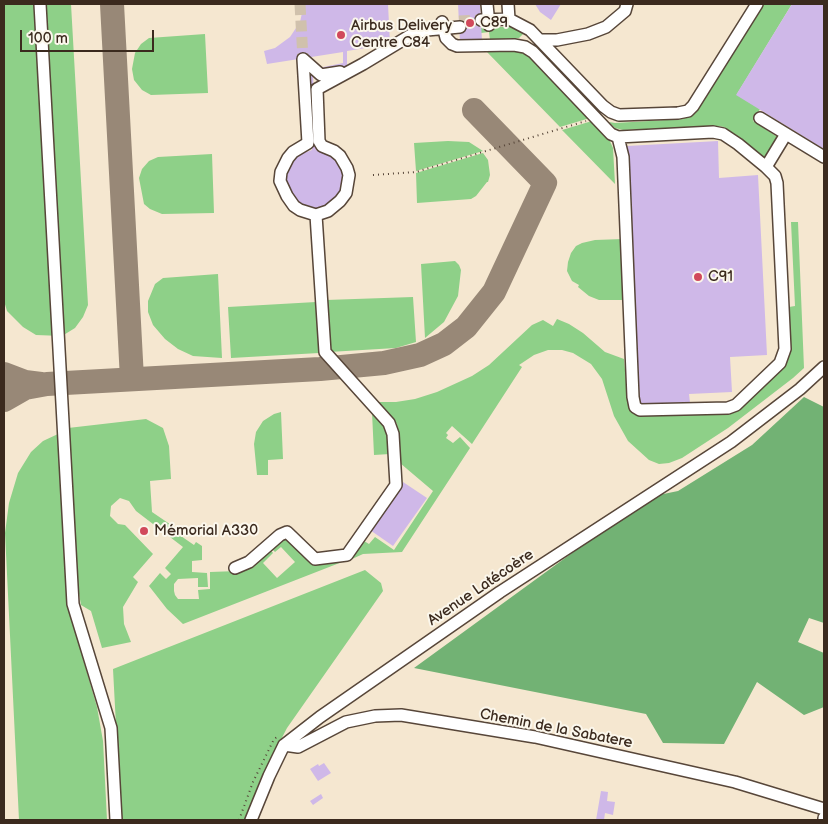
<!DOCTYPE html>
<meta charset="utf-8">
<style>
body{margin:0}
#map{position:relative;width:828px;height:824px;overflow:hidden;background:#f5e7d0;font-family:"Balsamiq Sans",sans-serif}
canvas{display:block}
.frame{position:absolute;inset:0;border:5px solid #3b2a1e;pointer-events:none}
.scale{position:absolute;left:20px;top:30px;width:134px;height:22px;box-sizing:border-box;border:2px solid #3b2a1e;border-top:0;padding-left:6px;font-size:15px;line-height:18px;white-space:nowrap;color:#3b2a1e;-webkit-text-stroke:4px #fbf7ec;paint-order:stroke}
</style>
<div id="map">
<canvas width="828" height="824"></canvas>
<div class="frame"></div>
<div class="scale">100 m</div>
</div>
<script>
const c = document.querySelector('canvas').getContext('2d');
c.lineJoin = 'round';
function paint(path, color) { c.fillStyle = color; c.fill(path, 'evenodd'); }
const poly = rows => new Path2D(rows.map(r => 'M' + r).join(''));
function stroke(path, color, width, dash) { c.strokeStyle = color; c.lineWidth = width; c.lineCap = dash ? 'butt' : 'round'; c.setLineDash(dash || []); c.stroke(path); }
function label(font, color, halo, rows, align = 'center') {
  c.font = font + ' "Balsamiq Sans",sans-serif'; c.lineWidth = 4; c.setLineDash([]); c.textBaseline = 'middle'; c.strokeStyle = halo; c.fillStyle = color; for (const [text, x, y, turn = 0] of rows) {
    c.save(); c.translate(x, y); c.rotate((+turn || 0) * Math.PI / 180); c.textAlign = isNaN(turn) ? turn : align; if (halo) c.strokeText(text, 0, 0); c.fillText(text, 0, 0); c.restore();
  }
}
paint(poly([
 [4,4,71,4,88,305,83,317,75,328,62,336,36,335,23,327,7,311,4,301],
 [763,4,792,4,737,94,760,109,753,121,779,138,765,159,724,127,718,126,623,130,615,128,609,122,615,123,684,119,684,117,692,114,700,106],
 [481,27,514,27,525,32,519,38,490,40,489,32,481,33],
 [205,34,208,93,151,95,142,90,134,80,132,69,135,53,141,44,149,38],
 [490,49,508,49,520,52,532,57,590,118,560,127,487,52],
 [592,121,609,139,613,148,615,184,562,130],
 [448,141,469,142,483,151,416,171,414,143],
 [483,153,488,160,490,175,488,182,487,182,476,196,471,199,417,203,416,173],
 [212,154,214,213,162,214,150,209,144,204,139,178,142,169,149,161,158,157],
 [791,222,798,222,804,368,793,378,728,428,682,458,669,463,659,464,649,460,628,441,614,416,602,379,591,364,573,353,562,350,548,350,534,355,519,365,522,367,472,444,452,426,446,433,448,435,446,438,453,443,460,437,470,448,402,552,363,554,352,559,364,541,369,544,375,537,394,550,433,491,400,463,397,424,379,402,396,402,415,399,437,392,472,376,489,365,532,325,543,320,553,326,557,319,569,324,583,333,605,352,624,359,628,402,638,412,734,408,775,374,789,307,795,306],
 [623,239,626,300,599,300,589,296,578,287,579,285,572,281,567,271,568,262,571,253,576,246,582,243,595,240],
 [455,261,459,265,461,270,458,296,444,322,425,338,421,264],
 [218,274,222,358,193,356,178,349,165,339,153,325,148,312,148,301,155,284,163,278],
 [413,297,416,342,396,348,329,352,326,300],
 [316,302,319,353,231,358,228,307],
 [281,412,283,459,268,460,268,475,257,475,254,444,256,432,263,421,274,414],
 [372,412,388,428,390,454,374,455],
 [146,419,163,428,169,446,171,479,150,481,152,512,180,531,178,534,194,545,196,542,202,546,202,560,192,561,192,572,207,573,208,587,198,587,198,578,178,579,174,584,174,591,175,595,178,599,199,599,198,590,210,589,210,572,238,571,270,549,273,553,263,563,277,578,295,562,281,547,275,552,271,548,285,537,311,563,342,562,183,624,167,609,149,586,160,573,166,579,171,574,165,568,183,547,136,511,129,501,120,498,111,506,110,516,118,524,125,525,153,554,133,577,138,582,123,607,124,624,131,642,102,648,91,611,81,605,78,588,68,428],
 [58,434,66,591,72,621,97,707,103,741,107,820,19,820,5,533,9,503,18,473,31,452,43,441],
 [365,570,381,583,383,591,287,728,260,780,245,820,121,820,113,669]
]), '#8ed088');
paint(poly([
 [804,397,824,407,824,623,809,618,798,642,824,653,824,707,804,715,757,682,724,744,663,743,646,714,414,668,649,497,678,491,752,445]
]), '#72b274');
stroke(poly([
 [112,4,132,379],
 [4,374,25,382,41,384],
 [4,400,25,388,47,384,320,369,384,363,420,355,444,344,466,327,494,292,545,183,474,110]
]), '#988877', 24);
paint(poly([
 [304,4,388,4,390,44,347,51,347,66,313,74,316,150,330,154,338,160,346,181,337,202,316,210,298,204,286,185,286,174,291,164,295,158,301,154,312,150,309,70,343,63,343,52,267,64,264,51,275,48,290,37,300,22],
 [458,4,480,4,482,41,460,42],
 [535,4,561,4,551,20,540,12],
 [792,4,824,4,824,149,736,95],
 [718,141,719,178,758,175,767,355,730,357,732,392,689,394,690,403,640,405,627,146],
 [403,482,427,498,393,546,370,530],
 [324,763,331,773,318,781,310,769,318,764,319,766],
 [601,791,608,792,607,801,615,802,613,815,605,813,604,820,596,820],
 [321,794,323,798,313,805,310,801]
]), '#cfb8e8');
stroke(poly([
 [300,4,303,59],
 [459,21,481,20]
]), '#d0c1ac', 11, [11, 5.5]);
const minor = poly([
 [40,4,73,604,111,728,116,820],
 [487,4,489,25],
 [508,4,509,19],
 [481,20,509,19,530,30,603,106,611,112,619,115,678,113,688,111,693,106,757,4],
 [442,22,446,38,452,44,457,46,514,45,525,47,533,52,611,134,618,137,713,132,723,134,738,144,766,167,775,176,777,183,785,349,780,363,736,405,728,408,640,410,635,407,633,397,623,157,618,137],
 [540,40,557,40,588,34,606,27,625,11,627,4],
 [303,59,308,143,293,152,288,158,281,172,280,181,287,196,294,206,300,210,316,215,328,211,340,201,346,193,349,175,347,168,340,156,334,151,322,146,319,141,317,89,363,64,411,35,427,30,460,27],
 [303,59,321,75,340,72],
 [760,118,824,157],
 [766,167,786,134],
 [235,568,249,562,280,535,287,532,315,559,347,555,396,485,393,434,389,423,325,352,316,215],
 [284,745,298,747,346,722,375,716,401,715,535,737,735,782,824,809],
 [251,820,269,776,284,745,320,717,500,592,731,442,800,389,824,367],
 [824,820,824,818]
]);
stroke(minor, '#574639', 14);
stroke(poly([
 [373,175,416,172,586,121],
 [239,820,253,782,274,739,277,737]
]), '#574639', 2, [1, 4]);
stroke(minor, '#fff', 11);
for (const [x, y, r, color] of [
 [470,23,5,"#d1495b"],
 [341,35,5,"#d1495b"],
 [698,277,5,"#d1495b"],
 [144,531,5,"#d1495b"]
]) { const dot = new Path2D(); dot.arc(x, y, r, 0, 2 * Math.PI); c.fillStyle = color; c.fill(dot); stroke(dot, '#fbf7ec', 2); }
label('15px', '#3b2a1e', '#fbf7ec', [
 ["C89",480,23],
 ["Airbus Delivery",351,26],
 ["Centre C84",351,43],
 ["C91",708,277],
 ["Mémorial A330",154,531]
], 'left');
label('15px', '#3b2a1e', '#fbf7ec', [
 ["Avenue Latécoère",481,588,-34],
 ["Chemin de la Sabatere",556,729,11]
]);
</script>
